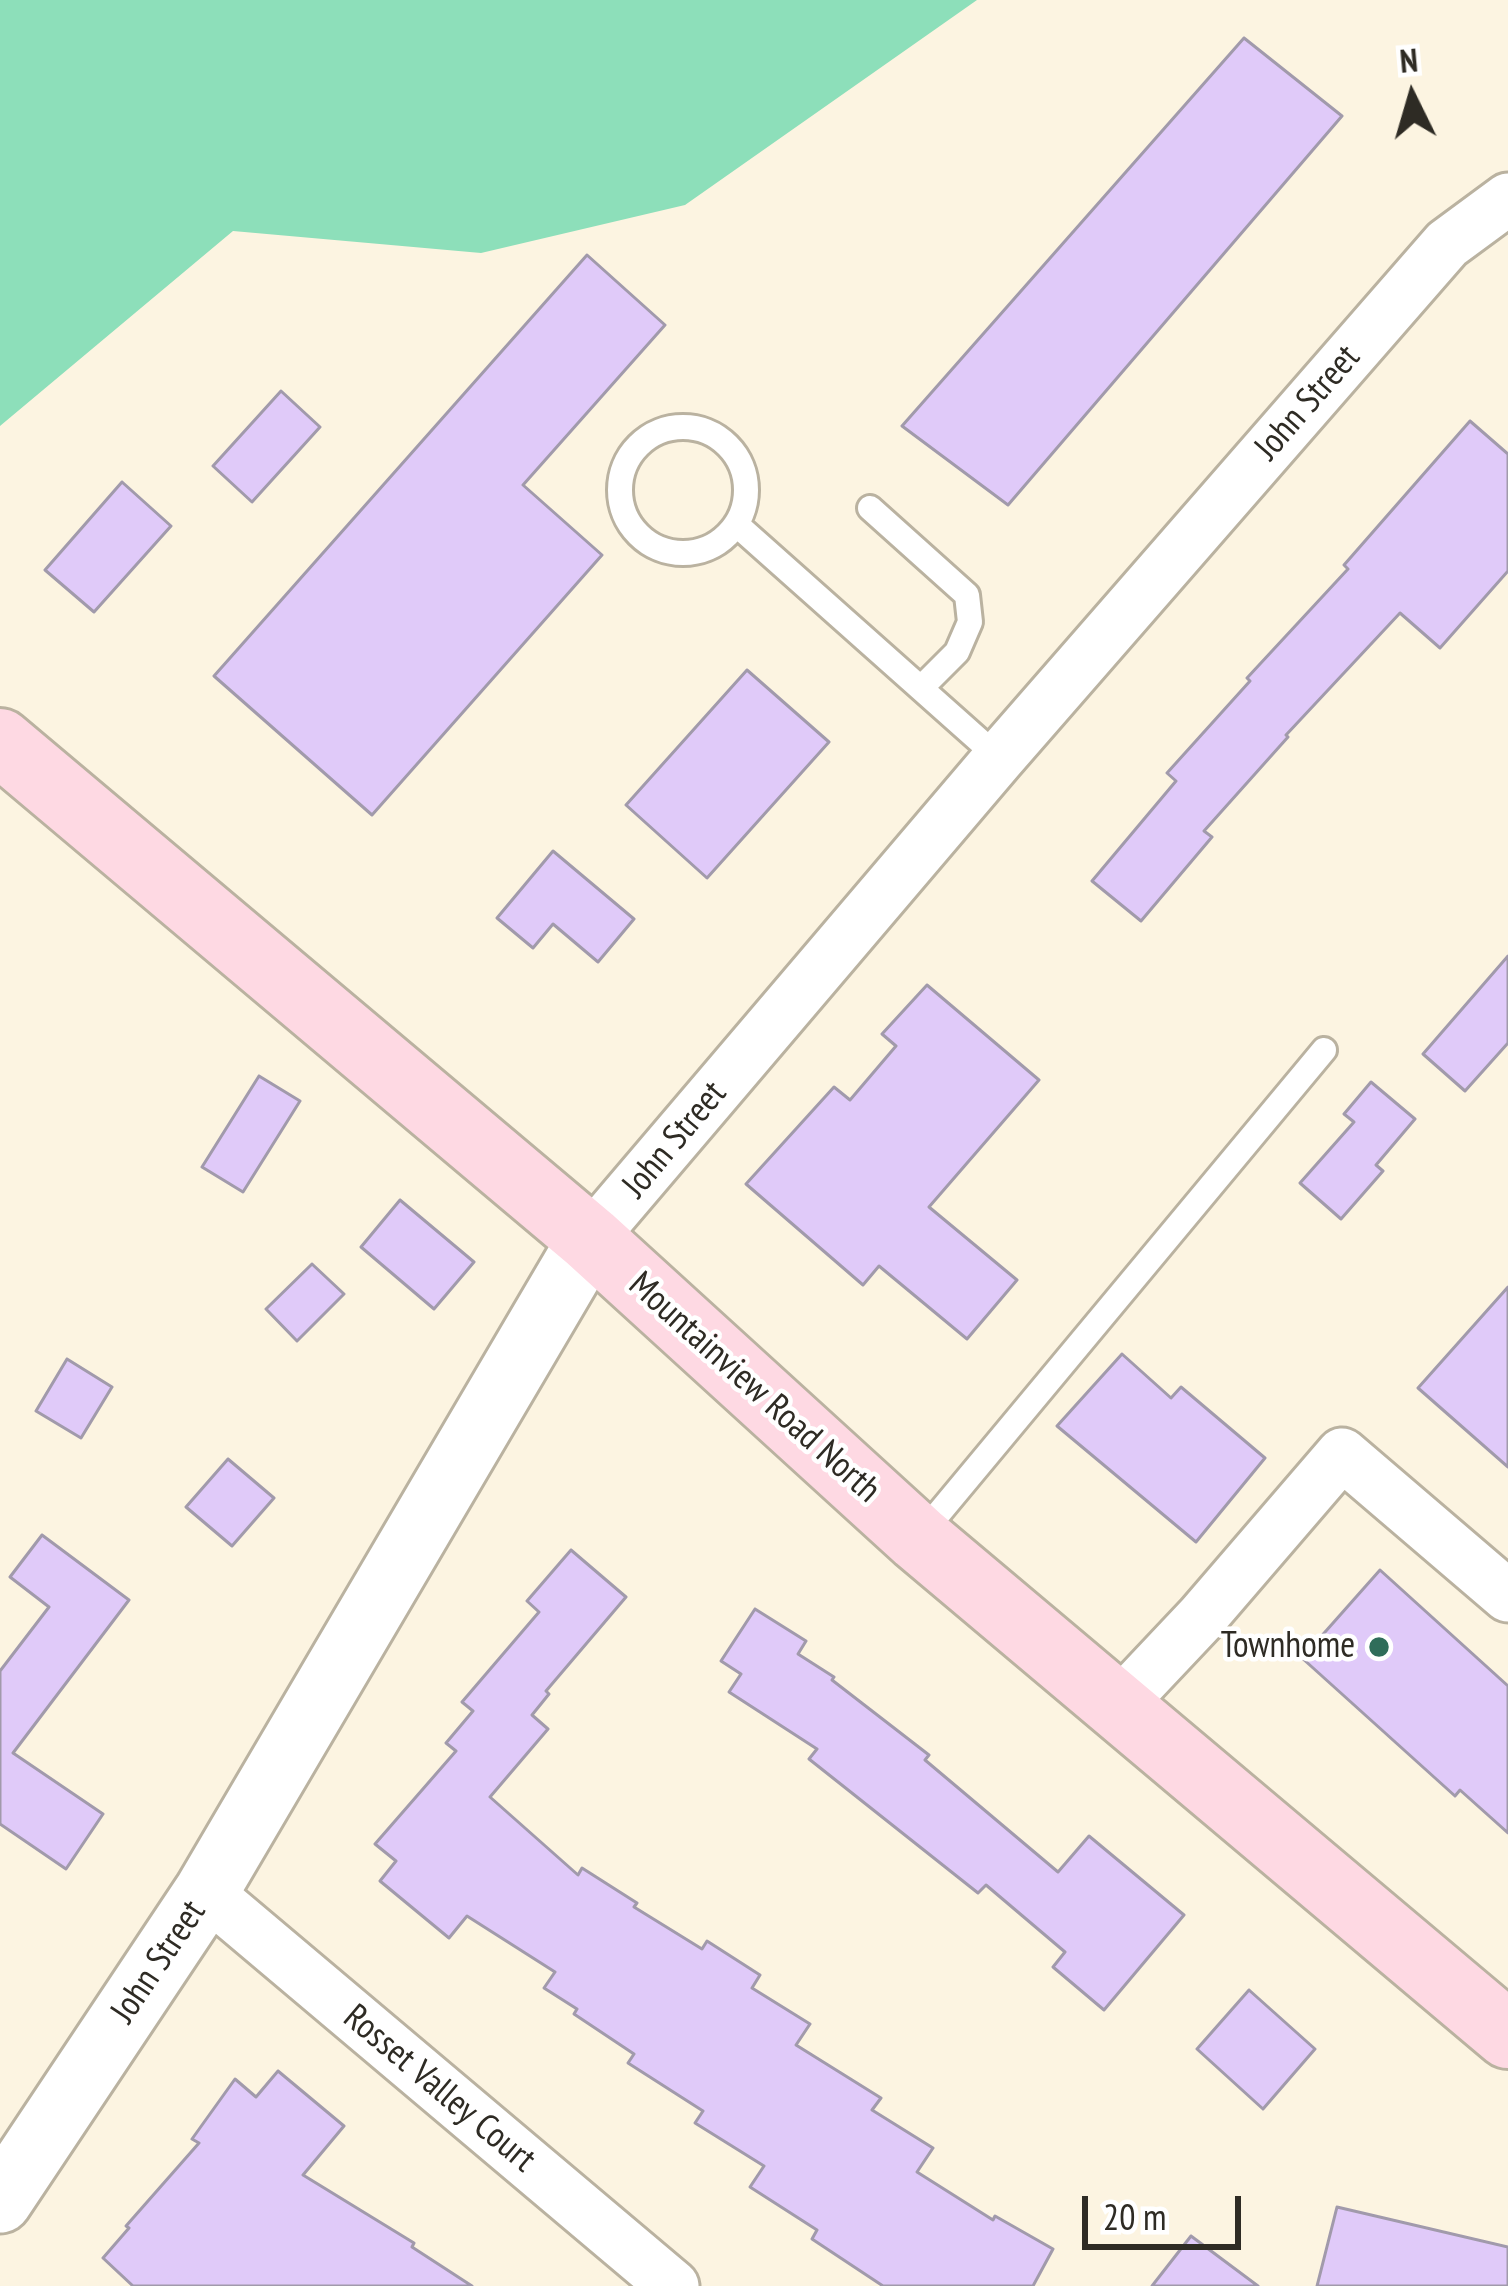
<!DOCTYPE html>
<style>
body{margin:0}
#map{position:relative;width:1508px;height:2286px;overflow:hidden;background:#fcf4e1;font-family:"PT Sans Narrow",sans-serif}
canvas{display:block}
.north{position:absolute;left:1352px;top:36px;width:120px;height:120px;-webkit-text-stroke:9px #fff;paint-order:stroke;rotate:355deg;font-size:33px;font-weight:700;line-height:48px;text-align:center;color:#2e2b24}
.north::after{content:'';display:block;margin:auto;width:42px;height:54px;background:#2e2b24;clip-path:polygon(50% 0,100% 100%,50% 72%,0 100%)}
.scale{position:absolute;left:1082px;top:2196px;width:159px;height:54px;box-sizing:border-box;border:6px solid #2e2b24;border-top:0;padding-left:15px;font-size:36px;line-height:42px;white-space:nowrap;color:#2e2b24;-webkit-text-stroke:9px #fff;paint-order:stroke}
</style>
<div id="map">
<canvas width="1508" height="2286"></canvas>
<div class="north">N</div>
<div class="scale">20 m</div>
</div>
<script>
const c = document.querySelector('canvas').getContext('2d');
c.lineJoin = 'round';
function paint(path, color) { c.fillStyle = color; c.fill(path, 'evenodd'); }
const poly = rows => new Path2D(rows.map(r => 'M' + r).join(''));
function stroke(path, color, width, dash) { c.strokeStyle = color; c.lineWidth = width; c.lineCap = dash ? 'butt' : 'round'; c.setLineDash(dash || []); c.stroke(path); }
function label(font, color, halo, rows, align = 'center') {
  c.font = font + ' "PT Sans Narrow",sans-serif'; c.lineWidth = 9; c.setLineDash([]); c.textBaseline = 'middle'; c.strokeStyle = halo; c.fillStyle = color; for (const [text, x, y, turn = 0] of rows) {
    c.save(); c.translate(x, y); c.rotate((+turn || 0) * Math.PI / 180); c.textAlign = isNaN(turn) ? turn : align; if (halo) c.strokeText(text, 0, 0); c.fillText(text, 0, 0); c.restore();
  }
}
paint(poly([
 [0,0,977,0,685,205,481,253,233,231,0,426]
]), '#8ddfba');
const building = poly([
 [1244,38,1342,116,1008,505,902,426,1244,38],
 [587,255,665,325,523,485,602,555,372,815,214,676,587,255],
 [281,391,320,427,252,502,213,466,281,391],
 [1470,421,1508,454,1508,571,1440,648,1400,613,1286,735,1288,737,1204,831,1212,837,1141,921,1092,881,1176,781,1167,773,1250,681,1247,678,1348,569,1344,565,1470,421],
 [122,482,171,526,94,612,45,570,122,482],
 [747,670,829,742,707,878,626,805,747,670],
 [553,851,634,919,598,962,553,924,533,948,497,918,553,851],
 [1508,956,1508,1043,1465,1091,1423,1054,1508,956],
 [927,985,1039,1080,929,1207,1017,1280,967,1339,879,1266,863,1285,746,1184,834,1087,850,1100,896,1046,882,1034,927,985],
 [259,1076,300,1101,243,1192,202,1167,259,1076],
 [1371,1082,1415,1119,1376,1165,1383,1171,1341,1219,1300,1183,1354,1122,1344,1114,1371,1082],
 [400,1200,474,1262,434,1309,361,1247,400,1200],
 [312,1264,344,1294,297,1341,266,1309,312,1264],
 [1508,1287,1508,1467,1418,1388,1508,1287],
 [1122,1354,1171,1398,1181,1387,1265,1458,1196,1542,1057,1426,1122,1354],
 [67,1359,112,1387,81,1438,36,1411,67,1359],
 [228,1459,274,1498,232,1546,186,1507,228,1459],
 [42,1535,129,1600,13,1753,103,1814,66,1869,0,1824,0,1671,49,1607,10,1577,42,1535],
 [571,1550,626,1597,546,1691,549,1694,532,1715,548,1729,490,1797,578,1875,582,1868,637,1903,634,1907,702,1949,707,1941,760,1975,752,1988,810,2024,796,2045,881,2098,872,2110,933,2148,917,2172,993,2220,995,2216,1053,2249,1033,2286,883,2286,812,2239,817,2230,750,2187,764,2166,695,2123,703,2111,628,2063,634,2054,574,2014,577,2009,544,1988,555,1972,467,1916,449,1938,380,1881,396,1861,375,1844,456,1751,446,1743,473,1711,462,1702,539,1612,527,1601,571,1550],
 [1380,1570,1508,1686,1508,1833,1460,1790,1455,1796,1302,1658,1380,1570],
 [755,1609,806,1641,798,1654,834,1677,832,1680,929,1755,925,1760,1058,1872,1089,1836,1184,1915,1104,2010,1053,1967,1065,1952,986,1885,978,1893,809,1759,817,1749,729,1692,741,1674,721,1661,755,1609],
 [1249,1990,1315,2049,1263,2109,1197,2049,1249,1990],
 [278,2071,344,2126,303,2175,414,2243,412,2247,472,2286,133,2286,103,2258,129,2228,126,2226,199,2143,192,2139,235,2079,256,2097,278,2071],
 [1337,2207,1508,2247,1508,2286,1317,2286,1337,2207],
 [1191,2236,1258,2286,1152,2286,1191,2236]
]);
paint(building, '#e0caf9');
stroke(building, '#a19aab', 3);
const service = poly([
 '620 490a63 63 0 1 1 126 0a63 63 0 1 1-126 0Z',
 [870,508,967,595,970,622,957,652,921,688],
 [736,524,999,758],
 [919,1537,1324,1050]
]);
const minor = poly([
 [590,1239,999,758,1447,244,1508,199],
 [1118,1706,1201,1618,1342,1454,1508,1596],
 [206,1892,673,2286]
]);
const tertiary = poly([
 [0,2201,206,1892,590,1239]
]);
const secondary = poly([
 [0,742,590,1239,918,1538,1508,2035]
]);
stroke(service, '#bab2a0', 30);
stroke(minor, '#bab2a0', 57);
stroke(tertiary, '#bab2a0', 69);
stroke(secondary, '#bab2a0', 72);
stroke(service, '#fff', 24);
stroke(minor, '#fff', 51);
stroke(tertiary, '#fff', 63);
stroke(secondary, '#fed9e3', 66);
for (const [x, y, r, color] of [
 [1379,1647,12,"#2f6d5a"]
]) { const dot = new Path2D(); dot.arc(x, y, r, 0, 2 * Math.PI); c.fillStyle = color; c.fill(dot); stroke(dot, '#fff', 4.5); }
label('36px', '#2e2b24', '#fff', [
 ["John Street",1308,403,-49],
 ["John Street",675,1140,-50],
 ["Mountainview Road North",754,1388,42],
 ["John Street",159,1962,-56],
 ["Rosset Valley Court",439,2089,40]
]);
label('36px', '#2e2b24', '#fff', [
 ["Townhome",1355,1647]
], 'right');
</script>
